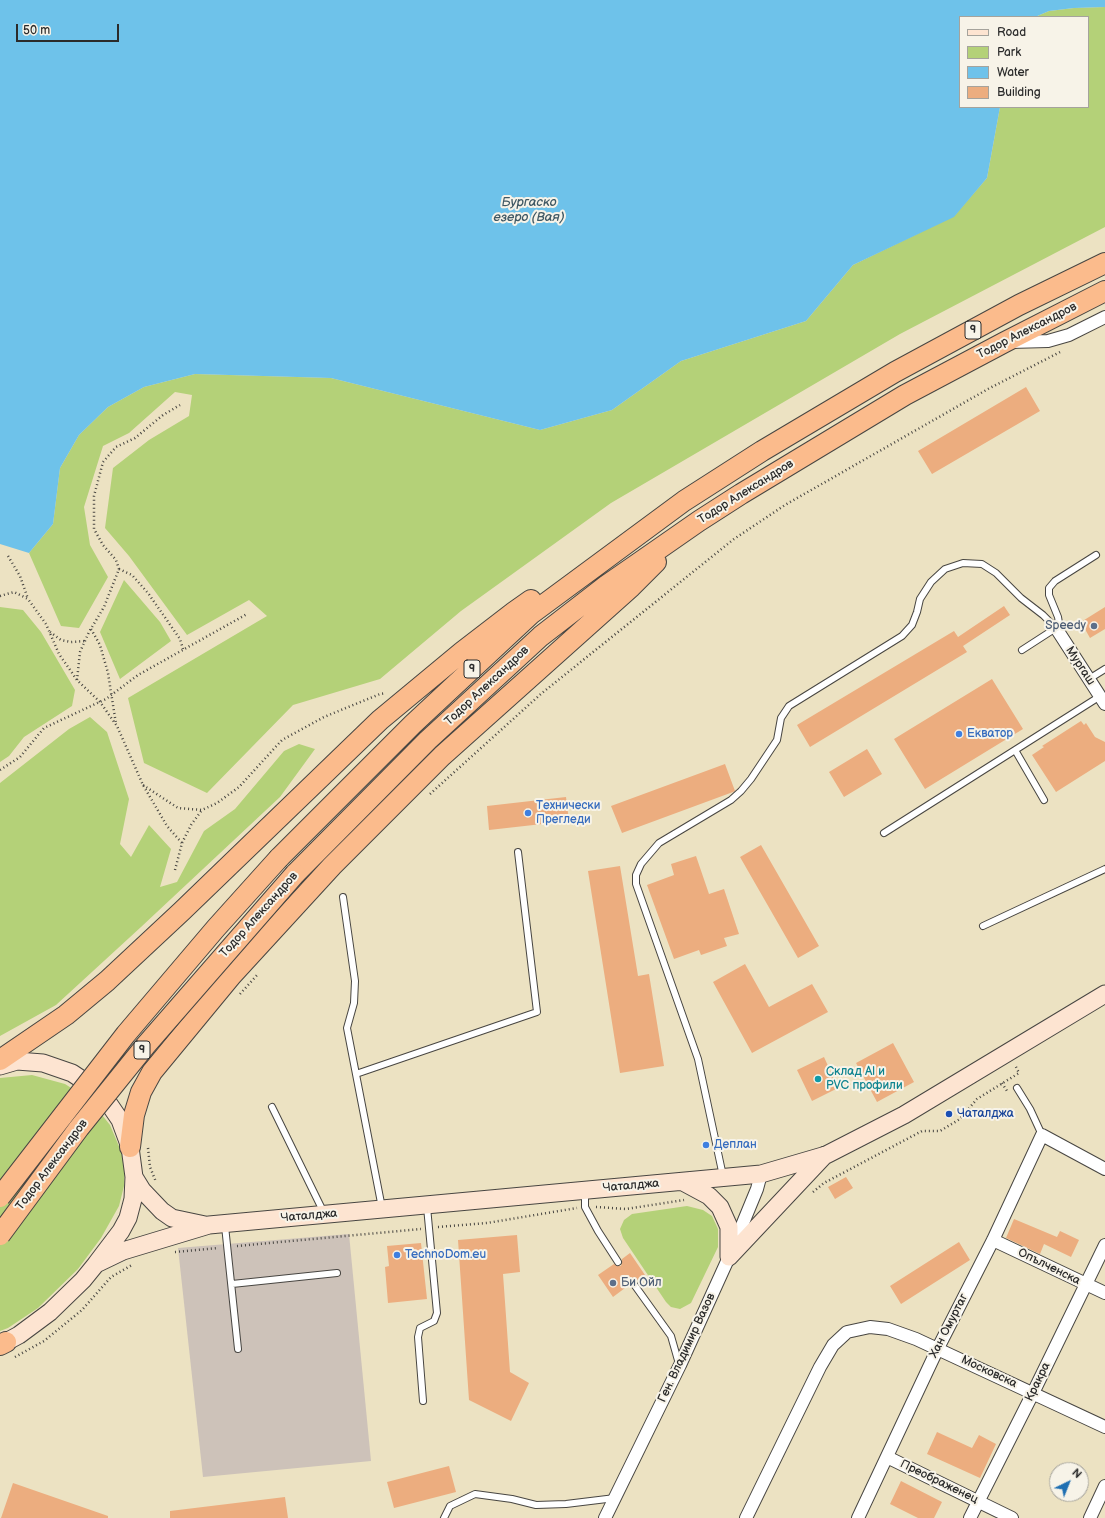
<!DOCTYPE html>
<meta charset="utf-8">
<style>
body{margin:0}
#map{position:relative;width:1105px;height:1518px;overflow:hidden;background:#ece2c2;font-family:"Balsamiq Sans",sans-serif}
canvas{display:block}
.legend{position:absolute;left:959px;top:16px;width:130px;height:92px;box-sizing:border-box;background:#f7f3e8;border:1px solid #a5a39c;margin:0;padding:5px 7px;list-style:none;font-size:12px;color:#2b2b2b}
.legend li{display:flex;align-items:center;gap:8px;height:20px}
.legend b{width:20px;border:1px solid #a5a39c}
.north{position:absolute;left:1049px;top:1462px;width:40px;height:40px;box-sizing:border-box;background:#f7f3e8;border:1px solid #a5a39c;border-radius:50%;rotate:43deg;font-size:11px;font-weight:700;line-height:16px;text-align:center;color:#2b2b2b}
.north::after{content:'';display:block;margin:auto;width:14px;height:18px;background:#1f6fb2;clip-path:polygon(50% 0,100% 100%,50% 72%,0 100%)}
.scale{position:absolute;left:16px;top:24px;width:103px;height:18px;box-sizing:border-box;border:2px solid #2b2b2b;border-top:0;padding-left:5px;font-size:12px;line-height:14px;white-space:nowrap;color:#2b2b2b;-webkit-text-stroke:3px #f7f3e8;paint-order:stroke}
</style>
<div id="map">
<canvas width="1105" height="1518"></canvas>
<ul class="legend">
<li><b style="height:5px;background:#fde4d1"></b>Road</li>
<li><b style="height:11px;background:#b4d178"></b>Park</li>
<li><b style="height:11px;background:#6ec2ea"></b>Water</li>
<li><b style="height:11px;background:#ecad7f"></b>Building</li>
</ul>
<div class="north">N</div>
<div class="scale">50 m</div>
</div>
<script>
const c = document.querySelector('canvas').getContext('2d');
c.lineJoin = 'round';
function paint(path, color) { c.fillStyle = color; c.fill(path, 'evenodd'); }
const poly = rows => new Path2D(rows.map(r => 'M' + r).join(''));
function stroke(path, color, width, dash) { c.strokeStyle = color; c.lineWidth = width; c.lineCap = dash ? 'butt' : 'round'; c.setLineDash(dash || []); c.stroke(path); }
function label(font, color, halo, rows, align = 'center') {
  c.font = font + ' "Balsamiq Sans",sans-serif'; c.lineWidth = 4; c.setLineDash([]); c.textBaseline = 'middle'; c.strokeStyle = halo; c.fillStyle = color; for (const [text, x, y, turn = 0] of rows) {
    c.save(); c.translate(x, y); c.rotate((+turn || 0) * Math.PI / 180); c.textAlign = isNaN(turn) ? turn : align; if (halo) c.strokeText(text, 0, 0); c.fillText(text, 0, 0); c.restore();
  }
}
paint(poly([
 [349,1234,371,1461,203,1477,178,1248]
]), '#cdc2b9');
paint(poly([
 [1105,7,1105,227,900,334,611,503,461,611,380,679,293,705,207,793,144,763,128,698,267,616,249,600,187,635,129,556,105,528,113,468,149,440,189,416,192,395,175,392,129,433,103,446,84,507,90,545,108,577,79,628,61,626,29,553,53,524,60,468,79,435,108,407,144,387,195,374,331,378,540,430,612,410,681,361,806,321,853,265,954,216,987,178,1000,107,1088,107,1088,17,1035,17,1049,11,1074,8],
 [124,580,160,622,171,641,120,679,100,632],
 [0,607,23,610,41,632,75,690,72,706,24,737,9,756,0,762],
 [90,717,107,732,129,799,120,844,131,857,149,825,171,849,160,887,177,882,204,831,235,809,284,751,299,744,315,749,280,797,141,927,56,1005,0,1036,0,783,69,729],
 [32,1075,65,1084,90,1100,110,1125,121,1151,125,1168,124,1186,119,1206,101,1238,78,1269,38,1308,8,1328,0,1331,0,1078],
 [687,1206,703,1210,712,1216,718,1229,718,1247,691,1303,680,1309,671,1307,666,1302,623,1238,620,1229,624,1220,632,1214]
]), '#b4d178');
paint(poly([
 [0,0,1105,0,1105,7,1074,8,1049,11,1035,17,960,17,960,107,1000,107,987,178,954,217,853,265,806,321,681,361,612,410,540,430,331,378,195,374,144,387,108,407,79,435,60,468,53,524,29,553,0,544]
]), '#6ec2ea');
paint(poly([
 [1026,387,1040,411,932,474,918,451],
 [1004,606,1010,615,963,646,967,652,810,747,797,725,954,631,958,637],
 [1105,607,1105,629,1090,638,1081,622],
 [992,679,1023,729,925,789,894,739],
 [1081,721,1084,725,1086,723,1095,737,1105,742,1105,761,1056,792,1032,755,1044,747,1042,746],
 [867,749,882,774,844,797,829,772],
 [725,764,735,791,733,792,622,833,611,806],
 [566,797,569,821,489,830,487,806],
 [761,845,819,946,798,958,740,857],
 [696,856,709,894,724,889,739,934,724,938,727,946,701,955,699,950,674,959,647,885,674,875,671,864],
 [620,866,638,976,649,974,664,1066,620,1073,588,871],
 [745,964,769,1007,812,984,828,1012,752,1053,713,982],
 [893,1043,914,1082,877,1102,856,1063],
 [824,1057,838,1088,812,1101,797,1070],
 [846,1177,853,1188,835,1199,828,1187],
 [1014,1219,1057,1237,1060,1231,1079,1240,1071,1257,1044,1244,1040,1254,1006,1238],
 [517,1235,520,1272,503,1274,510,1372,529,1383,511,1421,469,1400,458,1240],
 [959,1242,970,1260,901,1304,890,1286],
 [421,1243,427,1299,388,1303,385,1267,389,1266,387,1246],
 [630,1253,645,1275,637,1280,634,1279,631,1279,629,1282,629,1285,613,1297,598,1275,614,1264,618,1266,621,1266,622,1262,622,1259],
 [937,1432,972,1448,979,1435,996,1444,980,1478,927,1454],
 [449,1466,456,1492,394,1508,387,1482],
 [901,1481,942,1502,934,1518,918,1518,890,1504],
 [13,1483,108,1516,108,1518,1,1518],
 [285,1497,288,1518,170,1518,170,1511]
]), '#ecad7f');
const service = poly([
 [1022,650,1056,628,1059,623,1058,617,1049,595,1049,588,1055,581,1096,555],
 [1089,679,1105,669],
 [1015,750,1044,800],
 [884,833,1102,695],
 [343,897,355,981,354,1003,347,1028,382,1208],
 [983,926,1105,869],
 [356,1074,537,1012,518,852],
 [1017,1088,1030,1109,1042,1135],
 [272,1107,324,1213],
 [723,1176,698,1059,636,884,636,875,641,864,659,843,731,800,741,791,751,779,777,740,781,718,789,706,902,636,912,625,917,612,920,599,931,582,945,569,963,563,982,564,996,573,1021,598,1043,615,1056,628],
 [585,1192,585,1207,598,1231,618,1262],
 [225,1226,238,1349],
 [633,1283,671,1336,679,1364],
 [232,1284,337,1273],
 [423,1401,418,1337,420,1328,434,1321,437,1313,427,1207],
 [444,1518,450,1506,475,1494,512,1499,536,1505,566,1504,615,1498]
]);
const minor = poly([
 [1010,342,1048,341,1069,335,1105,317],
 [1056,628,1105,704],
 [993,1240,1105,1293],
 [887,1457,1012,1518],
 [605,1518,680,1365,729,1257,757,1189,761,1174],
 [746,1518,820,1367,833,1345,847,1332,870,1327,888,1329,916,1339,1105,1427],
 [858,1518,938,1348,993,1240,1042,1135,1105,1169],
 [970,1518,1033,1393,1105,1245],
 [1090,1518,1105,1486]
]);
const secondary = poly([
 [0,1066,17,1061,43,1063,72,1073,96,1089,107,1101,120,1120,130,1147,134,1177,133,1199,128,1218,121,1231,96,1264,83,1280,50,1312,19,1335,6,1342,0,1343],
 [134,1177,142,1190,162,1211,172,1218,205,1225],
 [683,1182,709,1196,720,1207,729,1227,729,1257],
 [729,1257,825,1155],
 [96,1264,123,1251,209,1225,761,1174,826,1155,904,1115,1105,994]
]);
const trunk = poly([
 [279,858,413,724,531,614,684,501,762,451,895,372,1019,305,1105,263],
 [295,874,428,740,541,636,607,585,699,521,741,494,905,395,1005,342,1105,291],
 [0,1060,66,1015,107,981,182,911,380,720,462,652,514,612,531,600],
 [130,1147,134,1115,141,1092,152,1072,232,975,332,866,442,756,631,587,656,562],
 [0,1345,6,1342]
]);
stroke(service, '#484642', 8);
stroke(minor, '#484642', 14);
stroke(secondary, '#484642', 19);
stroke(trunk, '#484642', 22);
stroke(poly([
 [8,556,20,576,28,599],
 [119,569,132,575,148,593,180,639,183,649],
 [0,596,14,592,28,599,46,624,59,654,77,680,100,702,117,726,143,785,167,826,182,843],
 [91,629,100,645,108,673,116,724],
 [50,632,61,640,71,642,85,641],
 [77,680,80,652,89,632,104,607,119,569,116,560,103,545,94,529,94,496,103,462,116,447,135,438,163,415,180,405],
 [0,770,20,757,44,728,106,699,138,675,247,614],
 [143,785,178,808,202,810,217,803,239,787,282,740,324,717,380,694,386,693],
 [430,794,542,693,734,539,785,505,988,389,1062,351],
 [175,870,182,843,191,825,202,810],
 [240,994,258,974],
 [1002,1083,1007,1091],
 [148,1148,150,1167,156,1182],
 [813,1192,824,1183,922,1131,940,1131,960,1119,977,1099,1019,1073,1015,1065],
 [596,1207,626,1209,684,1200],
 [438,1227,487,1223,577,1208],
 [237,1246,421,1229],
 [175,1252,218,1248],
 [15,1357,44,1341,82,1310,111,1277,132,1265]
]), '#484642', 2.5, [1, 3]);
stroke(service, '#fff', 6);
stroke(minor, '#fff', 12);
stroke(secondary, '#fde4d1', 17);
stroke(trunk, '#fbbb8c', 20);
const trunkBridge = poly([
 [0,1197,126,1034,216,928,279,858],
 [0,1235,79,1128,146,1045,295,874]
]);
stroke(trunkBridge, '#484642', 22, []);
stroke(trunkBridge, '#fbbb8c', 20);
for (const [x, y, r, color] of [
 [1094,626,4,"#5c6f8a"],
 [959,734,4,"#3f7fe0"],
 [528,813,4,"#3f7fe0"],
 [818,1079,4,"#0f9aa8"],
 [949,1114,4,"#1a4fb4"],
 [706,1145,4,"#3f7fe0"],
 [397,1255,4,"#3f7fe0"],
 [613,1283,4,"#5c6f8a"]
]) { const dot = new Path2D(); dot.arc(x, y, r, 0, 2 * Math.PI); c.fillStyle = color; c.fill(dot); stroke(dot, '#f7f3e8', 1.5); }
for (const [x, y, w] of [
 [973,330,16],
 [472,669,16],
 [142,1050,16]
]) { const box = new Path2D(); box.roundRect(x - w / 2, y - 9, w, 18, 3); c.fillStyle = '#f7f3e8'; c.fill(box); stroke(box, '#2b2b2b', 1); }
label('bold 11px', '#2b2b2b', null, [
 ["9",973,330],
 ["9",472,669],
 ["9",142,1050]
]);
label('12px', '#2b2b2b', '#f7f3e8', [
 ["Тодор Александров",1027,331,-27],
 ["Тодор Александров",746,492,-32],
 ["Мургаш",1080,666,57],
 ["Тодор Александров",487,686,-43],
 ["Тодор Александров",259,915,-48],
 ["Тодор Александров",52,1165,-53],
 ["Чаталджа",631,1186,-5],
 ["Чаталджа",309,1216,-5],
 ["Опълченска",1049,1267,26],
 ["Хан Омуртаг",949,1326,-63],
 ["Ген. Владимир Вазов",687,1348,-65],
 ["Московска",989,1372,25],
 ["Кракра",1038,1382,-64],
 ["Преображенец",939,1482,26]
]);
label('12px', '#4e5e75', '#f7f3e8', [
 ["Speedy",1086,626],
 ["Би Ойл",621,1283,"left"]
], 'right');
label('12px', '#366cbe', '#f7f3e8', [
 ["Екватор",967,734],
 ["Технически",536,806],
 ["Прегледи",536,820],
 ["Деплан",714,1145],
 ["TechnoDom.eu",405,1255]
], 'left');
label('12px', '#0d838f', '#f7f3e8', [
 ["Склад Al и",826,1072],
 ["PVC профили",826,1086]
], 'left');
label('12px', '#164399', '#f7f3e8', [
 ["Чаталджа",957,1114]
], 'left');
label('italic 13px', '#3f5864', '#f7f3e8', [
 ["Бургаско",529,203],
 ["езеро (Вая)",529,218]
]);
</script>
